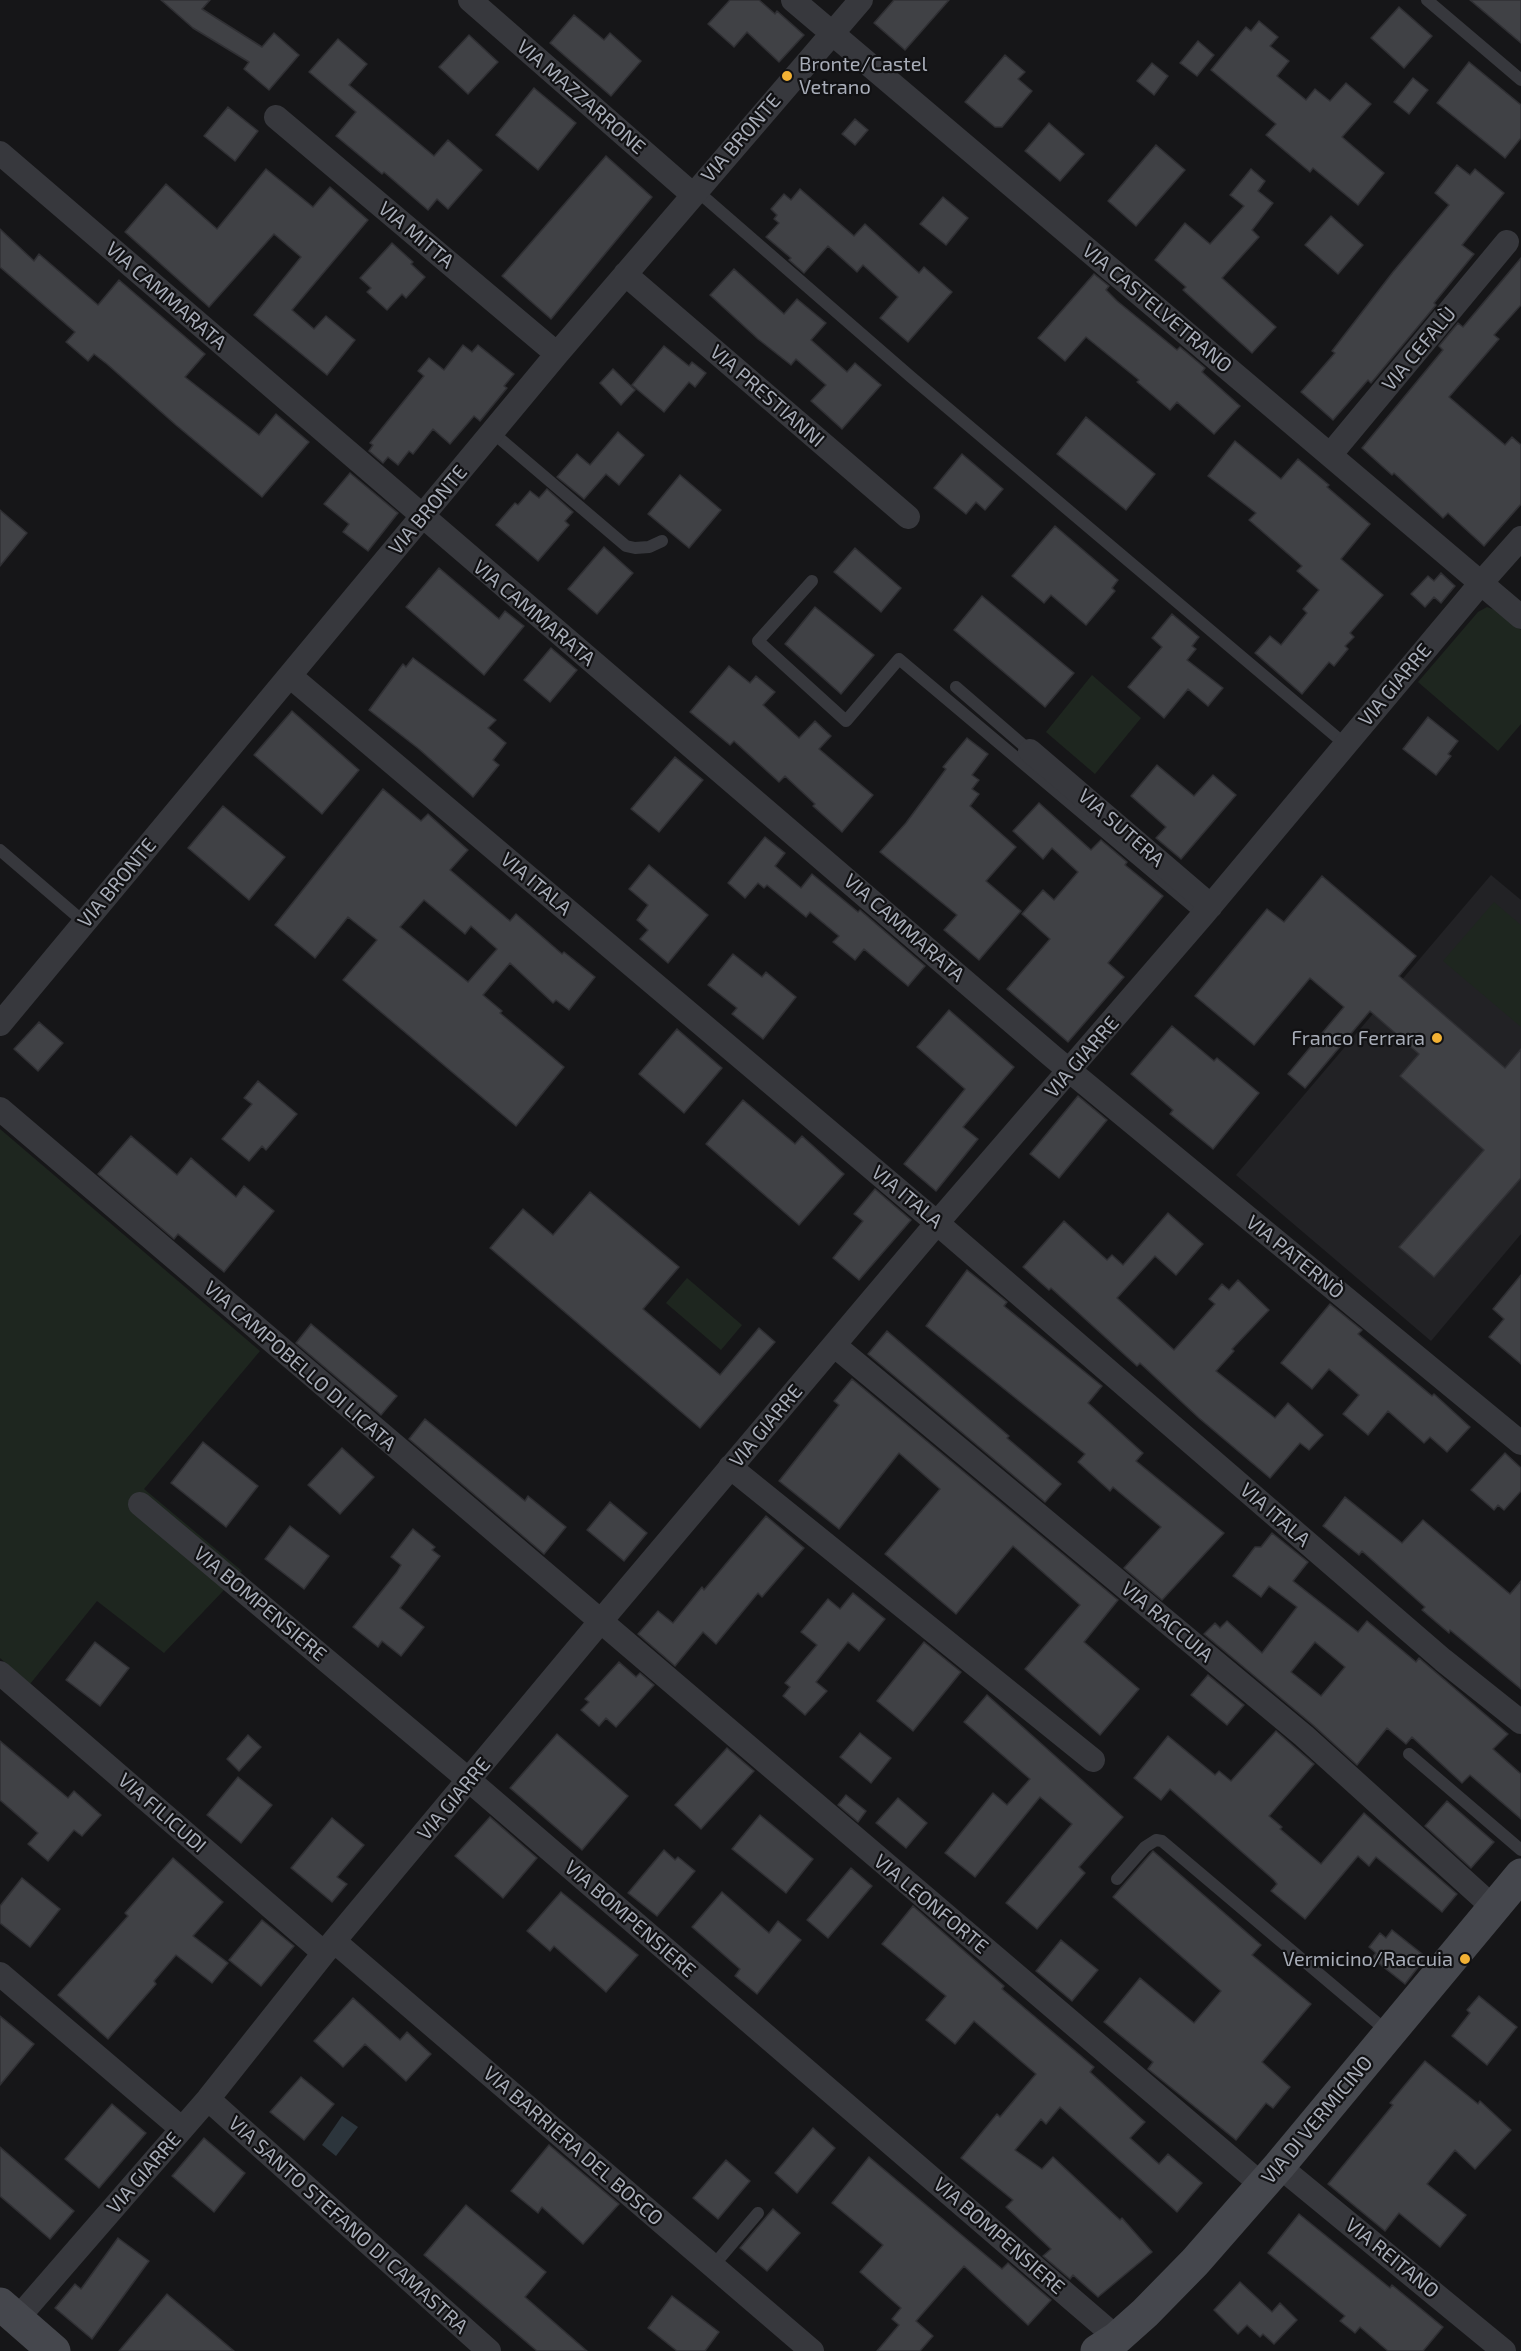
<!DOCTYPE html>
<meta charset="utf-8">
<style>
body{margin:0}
canvas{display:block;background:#161618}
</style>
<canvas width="1521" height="2351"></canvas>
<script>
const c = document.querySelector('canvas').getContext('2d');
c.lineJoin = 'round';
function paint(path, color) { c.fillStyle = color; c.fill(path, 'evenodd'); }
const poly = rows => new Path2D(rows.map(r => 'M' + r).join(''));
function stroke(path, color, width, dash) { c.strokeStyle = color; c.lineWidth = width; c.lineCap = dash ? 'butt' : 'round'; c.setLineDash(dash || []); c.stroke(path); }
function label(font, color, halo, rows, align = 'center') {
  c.font = font + ' "Exo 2",sans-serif'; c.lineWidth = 4.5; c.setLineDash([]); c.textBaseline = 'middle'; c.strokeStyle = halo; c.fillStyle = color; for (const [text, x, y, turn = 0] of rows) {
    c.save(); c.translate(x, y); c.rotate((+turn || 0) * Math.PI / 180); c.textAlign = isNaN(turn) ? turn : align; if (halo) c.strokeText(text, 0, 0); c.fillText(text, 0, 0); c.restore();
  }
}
paint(poly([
 [1491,875,1521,900,1521,1234,1431,1341,1236,1175]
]), '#222225');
paint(poly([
 [1487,607,1500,612,1521,630,1521,724,1498,751,1418,682,1478,612],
 [1092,675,1141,718,1095,774,1046,732],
 [1494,902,1521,925,1521,1027,1443,961],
 [0,1129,260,1351,144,1489,242,1571,164,1653,97,1601,30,1684,0,1658],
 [687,1278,742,1325,721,1350,666,1303]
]), '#1e261f');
paint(poly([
 [342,2116,358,2127,336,2156,322,2145]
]), '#2c353c');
const building = poly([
 [161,0,210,0,202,9,262,47,274,33,299,55,269,90,244,69,249,62,193,28,161,0],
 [730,0,759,0,775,14,777,11,804,35,779,62,747,32,734,47,708,24,730,0],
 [894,0,949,0,905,50,874,23,894,0],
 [1470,0,1521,0,1521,43,1470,0],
 [1399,7,1432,36,1404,68,1371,38,1399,7],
 [574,15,604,40,610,33,641,61,611,96,550,43,574,15],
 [1259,21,1278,37,1270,46,1289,61,1277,76,1306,100,1315,89,1330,101,1346,83,1371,104,1342,137,1384,173,1358,205,1313,168,1310,172,1266,135,1276,124,1211,70,1246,27,1251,31,1259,21],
 [469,35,498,62,468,94,439,67,469,35],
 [338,39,367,64,349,85,434,156,448,140,482,170,448,209,437,199,428,210,384,172,382,174,336,136,356,112,309,72,338,39],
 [1198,41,1214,55,1197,76,1180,63,1198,41],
 [1005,55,1025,72,1018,79,1032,91,1002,127,995,127,965,102,1005,55],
 [1469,62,1521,105,1521,138,1505,158,1437,103,1469,62],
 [1152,63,1168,76,1154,95,1137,81,1152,63],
 [1413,78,1428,90,1409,114,1394,102,1413,78],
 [534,88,576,123,538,170,496,135,534,88],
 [228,107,258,131,235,161,204,136,228,107],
 [855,119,868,130,855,145,842,134,855,119],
 [1049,123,1084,154,1060,181,1025,151,1049,123],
 [1156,145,1185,170,1136,226,1108,201,1156,145],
 [606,156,652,197,551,319,502,276,606,156],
 [1457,165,1470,175,1475,169,1504,193,1462,245,1474,254,1434,303,1436,305,1371,383,1368,380,1333,420,1301,392,1335,353,1332,351,1393,272,1449,205,1435,193,1457,165],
 [266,169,313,207,330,187,368,220,292,310,314,329,326,316,355,340,327,375,254,315,301,257,274,234,209,307,125,232,166,184,217,229,266,169],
 [1251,169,1265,181,1258,191,1273,203,1252,230,1259,237,1222,278,1276,327,1252,353,1183,290,1186,287,1155,260,1185,223,1210,244,1244,206,1230,195,1251,169],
 [800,189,854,236,865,224,919,273,924,267,952,292,908,342,880,318,898,297,863,265,857,272,828,246,804,273,789,260,791,258,766,237,779,223,774,219,777,215,771,209,784,194,791,200,800,189],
 [943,197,968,218,946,245,920,224,943,197],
 [1331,216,1363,245,1338,274,1305,245,1331,216],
 [0,229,34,261,39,254,98,305,119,280,205,354,185,377,259,435,276,414,309,442,262,497,176,425,107,364,94,354,88,361,66,342,75,332,0,267,0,229],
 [392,243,413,262,411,264,425,277,406,298,402,294,387,310,367,292,371,288,360,278,392,243],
 [1521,258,1521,305,1494,335,1499,339,1449,397,1505,445,1512,437,1521,445,1521,504,1484,546,1448,513,1443,518,1394,473,1392,475,1362,448,1443,350,1439,346,1458,323,1463,327,1521,258],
 [734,269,784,314,797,299,826,323,811,340,847,372,855,363,881,385,842,429,811,401,826,385,796,359,791,365,758,339,710,295,734,269],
 [1094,274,1109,286,1106,290,1117,301,1177,350,1180,347,1205,368,1202,372,1240,406,1214,434,1177,402,1170,410,1137,382,1139,380,1086,337,1065,361,1038,338,1094,274],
 [463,345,472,352,478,345,514,374,504,386,507,388,480,421,474,416,450,444,433,429,413,454,409,451,398,465,388,457,383,463,369,451,373,445,370,443,424,376,418,371,429,358,444,370,463,345],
 [664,346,689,366,692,362,706,373,695,387,689,382,664,412,632,385,664,346],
 [613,369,635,390,621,405,600,383,613,369],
 [1086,417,1155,474,1126,510,1057,454,1086,417],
 [618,432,644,455,619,485,606,474,584,499,557,477,577,454,590,465,618,432],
 [1235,441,1281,479,1298,459,1329,485,1327,487,1370,524,1341,559,1383,595,1350,633,1354,637,1345,646,1348,649,1334,666,1329,662,1302,694,1255,653,1270,636,1281,645,1307,613,1303,609,1319,590,1297,571,1302,566,1249,520,1256,513,1208,476,1235,441],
 [962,454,1003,489,985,510,976,502,966,514,934,488,962,454],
 [350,473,398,513,368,551,343,532,349,524,324,504,350,473],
 [680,475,721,510,689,548,648,514,680,475],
 [547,489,573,512,565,521,569,525,538,561,496,525,515,503,518,505,530,491,539,498,547,489],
 [0,510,27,533,0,566,0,510],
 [1055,526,1118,580,1112,588,1115,591,1086,625,1051,595,1044,603,1012,576,1055,526],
 [604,547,633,573,597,614,568,589,604,547],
 [855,548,901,588,881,612,834,572,855,548],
 [439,568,499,619,505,611,524,626,484,675,406,607,439,568],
 [1441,573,1455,586,1441,603,1434,597,1425,607,1411,594,1428,576,1434,581,1441,573],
 [982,596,1074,673,1045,707,954,630,982,596],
 [815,607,874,655,841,694,785,644,815,607],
 [1172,614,1199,637,1192,646,1196,649,1187,660,1223,688,1208,706,1188,689,1164,718,1128,687,1162,647,1152,638,1172,614],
 [551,648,577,670,550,702,524,680,551,648],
 [413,658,496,720,488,728,506,743,493,760,499,765,473,797,419,749,369,710,403,664,406,667,413,658],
 [729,666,750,683,756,676,775,692,763,705,799,738,815,721,831,736,819,749,873,795,842,832,813,806,815,804,785,776,779,782,734,741,730,745,690,712,729,666],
 [292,711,359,770,322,814,254,755,292,711],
 [1428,717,1458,741,1448,754,1451,756,1436,775,1403,749,1428,717],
 [967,738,988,754,972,775,979,780,972,789,979,794,970,806,1016,847,986,881,1021,911,979,960,944,930,957,915,880,852,906,823,946,769,943,767,967,738],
 [675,757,703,780,659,832,631,809,675,757],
 [1157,765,1194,796,1213,775,1236,795,1181,859,1156,838,1166,827,1131,796,1157,765],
 [383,789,421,821,428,814,468,850,450,870,510,921,516,914,562,954,564,952,595,977,569,1010,556,1000,553,1003,510,963,483,995,502,1011,500,1013,564,1067,516,1126,343,980,377,940,348,917,315,958,275,925,383,789],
 [424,900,465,934,471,926,497,949,468,982,400,927,424,900],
 [1039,803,1091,850,1101,840,1127,862,1125,865,1163,896,1108,963,1124,977,1068,1042,1007,989,1050,939,1022,914,1043,890,1054,900,1078,872,1052,848,1043,859,1013,831,1039,803],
 [223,806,285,857,249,900,188,848,223,806],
 [765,837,785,853,775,866,801,888,812,874,858,912,860,910,925,966,908,986,864,949,855,960,833,942,839,936,810,912,806,917,767,885,764,888,758,883,745,898,728,883,765,837],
 [649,865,708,915,668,963,640,939,648,930,637,920,648,905,629,889,649,865],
 [1322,876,1416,956,1399,976,1505,1068,1521,1049,1521,1178,1434,1277,1399,1247,1484,1150,1400,1076,1419,1054,1370,1011,1305,1088,1288,1074,1344,1007,1310,978,1254,1045,1195,996,1267,909,1284,922,1322,876],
 [733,954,762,977,766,972,796,997,763,1039,732,1014,737,1008,708,985,733,954],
 [949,1010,1014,1067,963,1127,978,1139,936,1191,904,1164,965,1089,917,1047,949,1010],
 [39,1022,63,1043,38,1071,14,1049,39,1022],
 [1172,1026,1214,1061,1217,1058,1259,1093,1213,1149,1170,1114,1173,1110,1131,1074,1172,1026],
 [677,1029,722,1068,684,1113,639,1074,677,1029],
 [258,1081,297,1114,266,1150,262,1146,249,1161,222,1139,252,1104,244,1098,258,1081],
 [1078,1096,1107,1120,1059,1178,1030,1154,1078,1096],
 [743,1100,795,1144,802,1136,844,1174,799,1225,706,1144,743,1100],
 [131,1136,177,1175,191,1158,236,1197,244,1186,274,1211,224,1272,178,1234,174,1239,98,1174,131,1136],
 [875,1189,911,1220,859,1280,833,1258,863,1221,854,1214,875,1189],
 [590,1192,679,1267,643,1309,720,1375,759,1328,775,1342,700,1428,490,1248,523,1209,553,1235,590,1192],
 [1168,1213,1203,1244,1176,1275,1155,1256,1117,1298,1174,1350,1215,1304,1209,1299,1222,1284,1229,1290,1238,1280,1269,1310,1232,1349,1234,1351,1216,1371,1275,1418,1288,1403,1323,1435,1309,1450,1300,1443,1270,1478,1199,1418,1140,1363,1137,1366,1051,1288,1049,1290,1023,1267,1064,1221,1107,1260,1112,1255,1123,1265,1168,1213],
 [967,1270,1007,1302,1004,1306,1102,1386,1088,1403,1143,1453,1136,1461,1224,1533,1162,1600,1124,1568,1161,1527,1113,1487,1110,1491,1078,1462,1085,1454,926,1326,967,1270],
 [1521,1275,1521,1364,1489,1337,1504,1319,1493,1309,1521,1275],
 [1330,1304,1362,1330,1358,1334,1432,1396,1434,1394,1470,1427,1447,1452,1430,1437,1424,1443,1388,1411,1368,1435,1343,1414,1359,1395,1329,1369,1312,1389,1281,1363,1330,1304],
 [311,1324,397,1396,381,1415,296,1343,311,1324],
 [887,1331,1009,1436,1007,1438,1061,1484,1045,1502,868,1354,887,1331],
 [852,1379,1118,1600,1084,1642,1139,1689,1100,1735,1025,1669,1080,1605,1013,1546,956,1614,885,1554,940,1489,899,1453,839,1529,779,1481,839,1405,834,1401,852,1379],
 [425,1419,525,1501,528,1496,566,1527,544,1554,409,1439,425,1419],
 [203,1442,258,1486,226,1527,171,1483,203,1442],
 [342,1448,374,1477,340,1514,308,1485,342,1448],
 [1505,1453,1521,1468,1521,1491,1504,1510,1498,1505,1494,1510,1471,1490,1505,1453],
 [1345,1497,1402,1543,1423,1520,1510,1594,1521,1581,1521,1689,1450,1630,1449,1633,1422,1610,1425,1607,1362,1551,1359,1555,1323,1526,1345,1497],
 [610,1502,647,1533,624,1561,587,1530,610,1502],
 [766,1516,804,1548,762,1597,758,1593,716,1644,703,1632,675,1666,638,1634,658,1611,673,1623,702,1587,704,1590,766,1516],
 [290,1526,329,1556,304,1589,265,1559,290,1526],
 [413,1529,435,1547,432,1550,440,1556,400,1608,424,1627,401,1656,382,1641,378,1647,353,1627,397,1572,401,1565,391,1557,413,1529],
 [1272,1533,1308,1562,1293,1581,1358,1632,1367,1621,1416,1662,1419,1658,1508,1734,1493,1749,1521,1774,1521,1819,1470,1775,1462,1783,1412,1737,1406,1744,1387,1728,1357,1765,1313,1725,1204,1634,1215,1623,1220,1628,1227,1621,1262,1653,1297,1607,1269,1586,1261,1597,1233,1576,1255,1547,1261,1547,1272,1533],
 [1315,1642,1345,1667,1321,1696,1291,1672,1315,1642],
 [853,1593,885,1619,859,1651,848,1642,816,1682,827,1691,805,1715,783,1696,790,1687,785,1683,817,1645,801,1632,828,1599,840,1609,853,1593],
 [95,1642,129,1668,100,1706,66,1680,95,1642],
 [924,1642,961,1672,913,1731,877,1701,924,1642],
 [619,1662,636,1677,640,1673,654,1685,616,1727,606,1718,599,1726,581,1710,589,1702,585,1699,619,1662],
 [1208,1675,1244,1705,1227,1725,1191,1695,1208,1675],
 [987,1695,1123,1817,1079,1867,1085,1873,1037,1929,1006,1903,1072,1824,1040,1797,975,1877,945,1853,993,1793,1007,1805,1030,1779,964,1722,987,1695],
 [1276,1731,1314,1764,1269,1816,1282,1827,1280,1829,1321,1864,1364,1813,1457,1894,1442,1912,1376,1857,1369,1866,1358,1856,1305,1919,1271,1891,1277,1884,1274,1880,1170,1789,1161,1800,1134,1778,1168,1736,1215,1775,1219,1771,1231,1781,1276,1731],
 [860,1733,891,1758,871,1783,840,1757,860,1733],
 [557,1734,628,1796,582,1850,510,1788,557,1734],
 [248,1735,261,1747,239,1771,227,1759,248,1735],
 [0,1741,68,1798,74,1791,101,1815,82,1836,74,1830,48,1861,28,1844,38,1833,0,1800,0,1741],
 [727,1748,754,1771,701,1829,675,1805,727,1748],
 [238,1777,272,1805,241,1843,207,1815,238,1777],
 [846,1795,866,1811,858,1822,838,1805,846,1795],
 [898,1798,927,1823,906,1848,876,1823,898,1798],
 [1447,1801,1494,1842,1471,1868,1425,1826,1447,1801],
 [760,1815,813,1859,786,1893,732,1849,760,1815],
 [490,1817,537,1858,503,1898,455,1856,490,1817],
 [332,1818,364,1845,337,1877,347,1884,332,1902,291,1868,332,1818],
 [664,1850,675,1860,678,1857,695,1871,657,1916,628,1893,664,1850],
 [1153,1851,1261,1945,1252,1955,1311,2004,1262,2062,1290,2087,1273,2108,1266,2103,1236,2140,1148,2069,1153,2062,1104,2022,1140,1978,1194,2023,1221,1991,1113,1897,1153,1851],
 [173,1858,223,1902,193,1936,228,1963,212,1983,176,1955,154,1981,156,1984,108,2039,58,1995,128,1916,125,1913,173,1858],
 [851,1868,872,1886,828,1938,807,1920,851,1868],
 [22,1878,60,1909,30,1947,0,1923,0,1906,22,1878],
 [561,1892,638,1955,606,1992,554,1946,550,1951,527,1931,561,1892],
 [722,1892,769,1933,778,1921,801,1940,757,1994,735,1976,740,1969,692,1927,722,1892],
 [913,1906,1004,1986,1002,1989,1094,2067,1090,2072,1145,2122,1130,2138,1159,2164,1168,2154,1202,2183,1177,2212,1060,2107,1046,2124,1041,2119,1015,2150,1042,2169,1053,2157,1120,2220,1122,2218,1152,2252,1098,2297,1073,2275,1070,2279,1043,2256,1051,2249,1006,2207,1013,2200,961,2158,997,2114,1000,2117,1036,2074,974,2021,955,2044,926,2020,946,1996,882,1944,913,1906],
 [262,1920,294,1946,261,1986,229,1960,262,1920],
 [1392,1930,1426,1957,1405,1984,1372,1958,1376,1953,1369,1947,1380,1933,1386,1938,1392,1930],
 [1061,1940,1098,1970,1072,2001,1036,1971,1061,1940],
 [1479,1996,1517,2027,1487,2065,1452,2036,1470,2013,1467,2010,1479,1996],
 [353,1998,400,2040,407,2032,431,2054,406,2081,365,2044,343,2067,314,2041,353,1998],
 [0,2016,34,2044,0,2085,0,2016],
 [1425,2061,1478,2104,1480,2101,1511,2130,1475,2169,1455,2150,1427,2184,1466,2215,1440,2247,1399,2213,1385,2231,1328,2184,1393,2105,1390,2103,1425,2061],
 [301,2077,334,2104,304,2140,270,2112,301,2077],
 [112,2104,146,2133,99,2188,65,2159,112,2104],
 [813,2128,835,2148,797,2193,775,2173,813,2128],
 [204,2138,245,2173,214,2212,172,2176,204,2138],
 [549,2145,619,2204,583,2244,542,2207,538,2213,511,2191,549,2145],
 [0,2147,74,2211,50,2239,0,2196,0,2147],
 [869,2157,1002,2269,1008,2263,1051,2300,1028,2325,964,2266,916,2321,933,2336,920,2351,877,2351,899,2325,892,2319,901,2308,860,2272,883,2245,832,2203,869,2157],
 [726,2160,750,2181,718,2219,693,2198,726,2160],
 [466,2205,546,2272,525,2297,587,2351,537,2351,424,2255,466,2205],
 [773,2209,800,2233,767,2271,740,2248,773,2209],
 [1299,2214,1390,2288,1392,2285,1443,2327,1423,2351,1388,2351,1360,2327,1355,2333,1340,2321,1345,2316,1268,2253,1299,2214],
 [118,2238,149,2261,92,2339,55,2308,75,2284,81,2289,118,2238],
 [1240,2282,1272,2312,1280,2303,1297,2320,1274,2344,1263,2334,1260,2337,1247,2325,1238,2334,1214,2310,1240,2282],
 [167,2294,234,2351,119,2351,167,2294],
 [672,2296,719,2332,705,2351,677,2351,648,2328,672,2296]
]);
paint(building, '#404145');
stroke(building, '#303034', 1.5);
stroke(poly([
 [1427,0,1521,80],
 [696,190,911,377,1346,745],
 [492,432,626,546,635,548,649,547,662,541],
 [812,581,758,641,846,721,899,659,1203,915],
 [956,687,1030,751],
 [0,850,85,923],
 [1409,1754,1521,1850],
 [1117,1879,1145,1847,1156,1840,1162,1841,1388,2032],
 [713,2266,758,2213]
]), '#37383d', 12);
stroke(poly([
 [470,0,692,194],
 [793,0,1521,617],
 [276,117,557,354],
 [0,153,1053,1057,1521,1443],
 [625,274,908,517],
 [1330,455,1507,242],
 [290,676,937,1223,1443,1660,1521,1722],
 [1030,751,1211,906],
 [0,1024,557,354,861,0],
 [0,1109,1262,2185],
 [834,1345,1304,1736,1493,1907],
 [730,1467,1093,1760],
 [140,1504,470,1781,1117,2338,1108,2351],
 [0,1673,324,1953],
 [334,1941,812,2351],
 [0,1974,182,2129],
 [208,2099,489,2351],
 [1279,2166,1504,2351],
 [17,2319,208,2099,324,1953,600,1622,937,1223,1203,915,1481,583,1521,538]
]), '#37383d', 24);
stroke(poly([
 [0,2304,54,2351],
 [1097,2351,1117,2338,1145,2313,1195,2262,1279,2166,1521,1875]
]), '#45474d', 33);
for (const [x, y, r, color] of [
 [787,76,6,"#f2b134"],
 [1437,1038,6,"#f2b134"],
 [1465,1959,6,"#f2b134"]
]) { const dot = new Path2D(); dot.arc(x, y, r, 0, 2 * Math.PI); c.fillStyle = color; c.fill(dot); stroke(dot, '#111113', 2); }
label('20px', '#a8adb8', '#111113', [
 ["Bronte/Castel",799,64,"left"],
 ["Vetrano",799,87,"left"],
 ["Franco Ferrara",1425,1038],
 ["Vermicino/Raccuia",1453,1959]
], 'right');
label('20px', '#a8adb8', '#111113', [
 ["VIA MAZZARRONE",581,97,41],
 ["VIA BRONTE",741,138,-49],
 ["VIA MITTA",416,235,40],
 ["VIA CAMMARATA",166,296,41],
 ["VIA CASTELVETRANO",1157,308,40],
 ["VIA CEFALÙ",1419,349,-50],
 ["VIA PRESTIANNI",767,396,41],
 ["VIA BRONTE",428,510,-50],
 ["VIA CAMMARATA",534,613,40],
 ["VIA GIARRE",1395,685,-50],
 ["VIA SUTERA",1121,828,41],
 ["VIA BRONTE",117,883,-50],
 ["VIA ITALA",536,884,40],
 ["VIA CAMMARATA",904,928,41],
 ["VIA GIARRE",1082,1057,-49],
 ["VIA ITALA",907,1197,40],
 ["VIA PATERNÒ",1295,1257,39],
 ["VIA CAMPOBELLO DI LICATA",300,1366,41],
 ["VIA GIARRE",766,1426,-50],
 ["VIA ITALA",1275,1515,41],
 ["VIA BOMPENSIERE",260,1604,40],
 ["VIA RACCUIA",1167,1622,40],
 ["VIA GIARRE",454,1799,-50],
 ["VIA FILICUDI",162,1813,41],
 ["VIA LEONFORTE",931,1904,40],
 ["VIA BOMPENSIERE",630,1919,41],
 ["VIA DI VERMICINO",1317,2120,-50],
 ["VIA BARRIERA DEL BOSCO",573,2146,41],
 ["VIA GIARRE",144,2173,-49],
 ["VIA SANTO STEFANO DI CAMASTRA",348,2225,42],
 ["VIA BOMPENSIERE",999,2236,41],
 ["VIA REITANO",1392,2258,39]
]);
</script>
